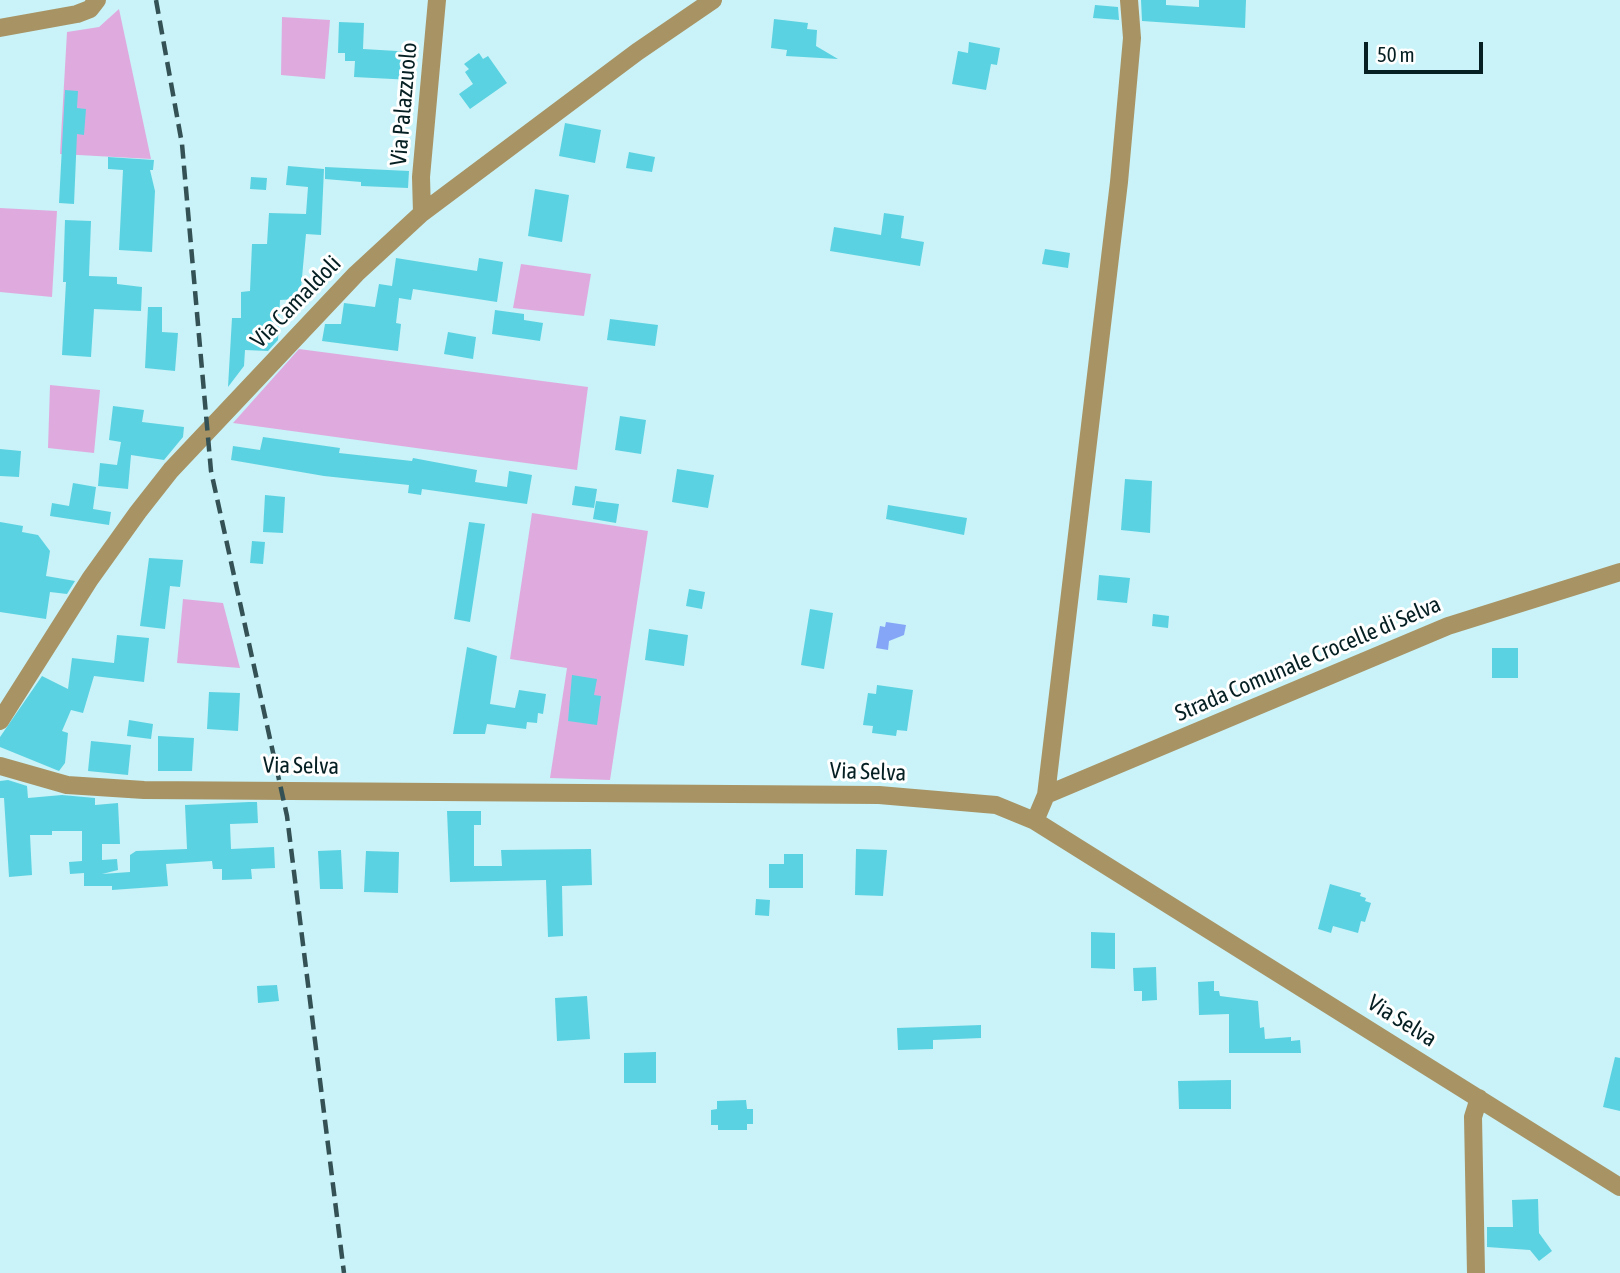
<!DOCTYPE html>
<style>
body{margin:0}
#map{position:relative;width:1620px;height:1273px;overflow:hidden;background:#c9f3f8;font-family:"Asap Condensed",sans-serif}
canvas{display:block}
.scale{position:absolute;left:1364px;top:42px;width:119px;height:32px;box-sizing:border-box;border:4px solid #051f22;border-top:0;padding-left:9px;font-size:21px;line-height:24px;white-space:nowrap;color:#051f22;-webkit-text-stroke:5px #fff;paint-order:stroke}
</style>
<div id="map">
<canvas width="1620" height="1273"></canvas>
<div class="scale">50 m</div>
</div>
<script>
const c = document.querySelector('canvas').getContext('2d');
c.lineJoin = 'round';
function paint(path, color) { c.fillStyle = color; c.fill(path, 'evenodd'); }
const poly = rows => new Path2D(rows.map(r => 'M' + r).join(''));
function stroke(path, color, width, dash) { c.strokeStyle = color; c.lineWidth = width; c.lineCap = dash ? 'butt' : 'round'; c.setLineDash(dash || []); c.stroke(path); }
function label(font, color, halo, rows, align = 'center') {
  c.font = font + ' "Asap Condensed",sans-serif'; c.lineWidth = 6; c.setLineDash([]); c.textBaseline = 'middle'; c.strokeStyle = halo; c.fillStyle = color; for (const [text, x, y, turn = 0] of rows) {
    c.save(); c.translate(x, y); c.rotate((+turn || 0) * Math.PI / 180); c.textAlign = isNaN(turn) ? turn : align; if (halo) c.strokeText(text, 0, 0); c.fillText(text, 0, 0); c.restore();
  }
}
paint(poly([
 [119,9,151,159,60,154,67,32,99,27],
 [282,17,330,20,325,79,281,75],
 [0,208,57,211,52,297,0,292],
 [521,264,591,274,584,316,513,308],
 [299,349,588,387,577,470,233,423],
 [50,385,100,390,94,453,48,448],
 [532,513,648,531,610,780,550,778,567,668,510,659],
 [183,599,223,603,240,668,177,663]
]), '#dfabdf');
paint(poly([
 [886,622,906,625,904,635,889,641,888,650,876,648,880,626,885,627]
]), '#85a6f6');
paint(poly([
 [1141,0,1166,0,1166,5,1199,7,1199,0,1246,0,1245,28,1142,21],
 [1095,5,1118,7,1119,20,1093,18],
 [774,19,808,23,807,29,817,30,816,46,838,59,786,56,787,50,771,48],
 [339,22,364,23,363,49,414,52,412,80,354,77,355,61,345,61,345,53,338,53],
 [969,42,1000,48,997,65,991,64,986,90,952,84,958,51,968,53],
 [479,53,483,59,488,56,507,83,470,109,459,94,473,84,465,72,469,69,464,64],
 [65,90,78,91,77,108,86,109,84,135,77,134,74,204,59,203],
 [565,123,601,130,595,163,559,156],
 [629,152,655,157,652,172,626,168],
 [108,157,154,160,153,170,150,170,155,191,152,252,119,250,123,170,108,169],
 [288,166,324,169,321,235,306,234,300,299,280,300,278,340,268,351,245,350,244,366,228,387,232,318,241,318,241,292,250,291,252,244,267,244,269,213,306,214,308,187,286,185],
 [325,167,409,171,408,188,361,186,361,182,325,179],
 [251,177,267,178,266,190,250,189],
 [535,189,569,195,562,242,528,236],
 [884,213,904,216,901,238,924,242,920,266,830,251,834,227,881,235],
 [65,220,91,221,89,276,117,277,117,284,142,287,141,311,94,309,91,357,62,355,66,282,63,282],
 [1045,249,1070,253,1068,268,1042,264],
 [396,258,477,271,479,258,503,262,497,302,413,289,411,300,399,298,396,323,401,324,398,351,322,341,325,324,341,324,344,303,375,307,379,284,392,286],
 [148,307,162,307,162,332,178,333,175,371,145,368],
 [495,310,524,314,524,320,543,323,540,341,492,334],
 [610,319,658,325,655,346,607,340],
 [448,332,476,337,473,359,444,354],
 [113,406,144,410,142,422,184,427,183,437,164,460,131,455,128,489,98,486,100,463,117,465,121,442,109,440],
 [620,416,646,420,641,454,615,450],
 [263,437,340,448,339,453,412,461,413,458,477,470,475,482,507,487,509,471,532,475,527,504,422,489,421,495,408,493,409,485,324,476,231,460,233,446,260,450],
 [0,449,21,451,19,477,0,476],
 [677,469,714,475,708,508,672,502],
 [1125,479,1152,481,1150,533,1121,530],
 [73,483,96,487,93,509,111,512,109,525,50,516,52,503,69,506],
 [575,486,597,489,594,508,572,505],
 [265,495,285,497,283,533,263,532],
 [596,501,619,504,616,523,593,519],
 [888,505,967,518,964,535,886,519],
 [0,522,23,526,22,532,38,535,50,551,46,576,75,581,67,594,50,592,46,619,0,612],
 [469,522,485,524,470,622,454,619],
 [252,541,265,542,263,564,250,563],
 [149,558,183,560,180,587,170,586,165,629,140,626],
 [1099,575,1130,578,1127,603,1097,600],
 [689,589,705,592,702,609,686,606],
 [810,609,833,613,824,669,801,665],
 [1153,614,1169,616,1168,628,1152,626],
 [649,629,688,635,684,666,645,660],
 [117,635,149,638,144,682,94,676,83,713,71,710,62,731,68,733,65,763,59,771,0,747,0,737,42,676,68,689,72,658,114,663],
 [467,647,497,656,490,704,515,708,519,690,546,694,543,714,538,713,537,723,527,722,526,729,487,724,485,734,453,734],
 [1492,648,1518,648,1518,678,1492,678],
 [572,675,597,679,594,695,601,696,597,725,568,721],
 [877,685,913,690,907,731,897,730,896,736,872,733,873,726,863,725,868,693,876,694],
 [209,692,240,693,238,731,207,729],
 [129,720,153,724,151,739,127,736],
 [158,736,194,738,192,771,158,771],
 [91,741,131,745,128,775,88,771],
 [8,780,27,786,28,798,62,795,95,798,95,805,118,803,120,844,102,844,102,860,117,859,118,870,102,874,130,872,130,855,136,851,187,849,185,805,249,802,257,802,258,823,230,824,231,849,274,847,275,868,251,869,252,879,222,880,222,869,213,869,212,861,166,864,168,886,112,890,112,886,84,886,84,873,70,874,69,862,82,861,82,831,52,831,52,835,30,835,32,875,9,877,4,798,0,798,0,781],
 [447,811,481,811,481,825,474,825,474,866,502,866,501,850,591,849,592,885,562,886,563,936,548,937,546,880,450,882],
 [856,849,887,850,883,896,855,895],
 [341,850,343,889,320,889,318,851],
 [366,851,399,852,398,893,364,892],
 [784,854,803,854,803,888,769,888,769,864,784,864],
 [1330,884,1361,893,1360,896,1366,898,1365,901,1371,903,1365,922,1361,921,1358,933,1333,926,1331,933,1318,929],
 [756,899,770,900,769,916,755,915],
 [1091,932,1115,933,1115,969,1091,968],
 [1156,967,1157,1000,1142,1001,1142,991,1134,991,1133,968],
 [1214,981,1214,991,1219,991,1220,996,1258,1001,1260,1028,1264,1027,1265,1039,1291,1037,1291,1041,1300,1040,1301,1053,1229,1053,1229,1014,1199,1015,1198,982],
 [277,985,279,1001,258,1003,257,986],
 [587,996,590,1039,557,1041,555,998],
 [981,1025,981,1038,933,1040,933,1049,898,1050,897,1028],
 [656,1052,656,1083,624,1083,624,1053],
 [1615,1057,1620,1058,1620,1111,1603,1107],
 [1231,1080,1231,1109,1179,1109,1178,1081],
 [746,1100,747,1109,753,1109,753,1124,747,1124,747,1130,718,1130,718,1125,711,1125,711,1110,717,1109,717,1101],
 [1538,1199,1539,1233,1552,1251,1539,1261,1530,1250,1487,1247,1487,1227,1513,1227,1512,1200]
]), '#5bd2e1');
stroke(poly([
 [0,28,77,14,90,9,97,0],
 [422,213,421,177,437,0],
 [0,721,90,579,138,512,171,470,356,274,422,213,637,52,713,0],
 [0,766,67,785,144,790,879,795,996,805,1035,821,1620,1187],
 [1046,795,1119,182,1132,38,1129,0],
 [1035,821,1046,795,1448,626,1620,572],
 [1476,1273,1473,1117,1479,1098]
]), '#a89364', 18);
stroke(poly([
 [156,0,182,144,211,471,287,816,344,1273]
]), '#345255', 4.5, [14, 7]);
label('23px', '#051f22', '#fff', [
 ["Via Palazzuolo",404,104,-85],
 ["Via Camaldoli",296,302,-46],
 ["Strada Comunale Crocelle di Selva",1308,659,-23],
 ["Via Selva",301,766,1],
 ["Via Selva",868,772,2],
 ["Via Selva",1402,1021,32]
]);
</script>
